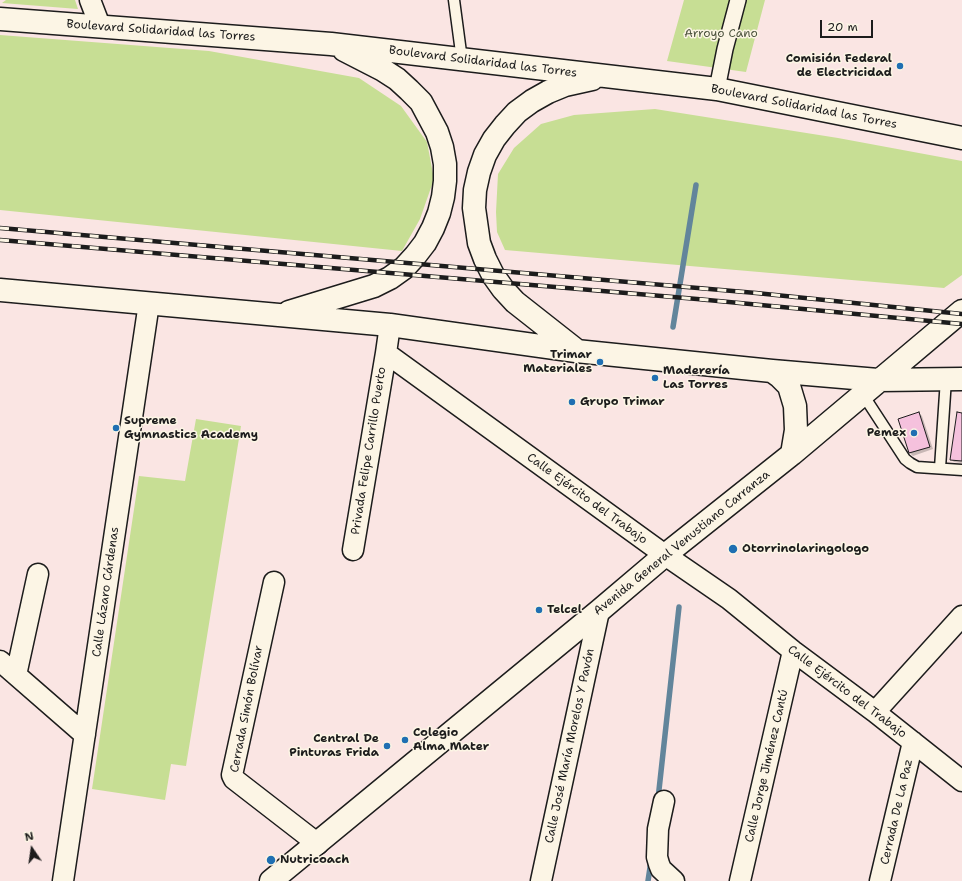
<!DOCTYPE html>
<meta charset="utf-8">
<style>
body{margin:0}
#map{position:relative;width:962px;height:881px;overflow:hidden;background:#fae5e3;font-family:"Shantell Sans",sans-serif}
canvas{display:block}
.north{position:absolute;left:12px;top:829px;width:40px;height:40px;-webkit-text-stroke:3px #fcf5e5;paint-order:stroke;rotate:347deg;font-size:11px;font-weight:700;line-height:16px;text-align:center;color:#1c1c1c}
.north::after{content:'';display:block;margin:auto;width:14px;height:18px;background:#1c1c1c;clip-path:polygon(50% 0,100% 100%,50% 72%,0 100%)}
.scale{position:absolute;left:820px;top:20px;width:53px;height:18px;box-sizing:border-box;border:2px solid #1c1c1c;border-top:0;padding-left:5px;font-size:12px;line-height:14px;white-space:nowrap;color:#1c1c1c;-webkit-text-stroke:3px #fcf5e5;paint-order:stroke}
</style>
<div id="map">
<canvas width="962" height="881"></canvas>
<div class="north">N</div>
<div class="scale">20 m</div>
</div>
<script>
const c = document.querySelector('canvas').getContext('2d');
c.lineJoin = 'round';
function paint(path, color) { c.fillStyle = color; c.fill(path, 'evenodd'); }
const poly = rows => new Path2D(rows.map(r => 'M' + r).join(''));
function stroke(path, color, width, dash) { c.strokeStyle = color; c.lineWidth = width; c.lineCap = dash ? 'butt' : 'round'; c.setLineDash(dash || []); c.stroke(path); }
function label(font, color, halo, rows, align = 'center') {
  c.font = font + ' "Shantell Sans",sans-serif'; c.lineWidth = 3; c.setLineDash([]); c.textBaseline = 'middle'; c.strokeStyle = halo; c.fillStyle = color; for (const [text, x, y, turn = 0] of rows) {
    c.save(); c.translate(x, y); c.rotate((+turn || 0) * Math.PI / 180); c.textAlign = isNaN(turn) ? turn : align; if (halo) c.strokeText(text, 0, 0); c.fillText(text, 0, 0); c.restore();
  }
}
paint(poly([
 [6,0,75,0,78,9,2,3],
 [684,0,765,0,746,72,667,61],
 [0,35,209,51,359,78,401,106,427,142,434,179,420,219,402,251,0,210],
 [655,109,838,138,962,161,962,275,944,288,505,250,497,232,496,212,498,174,514,148,541,124,574,115],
 [196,419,241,426,186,766,171,764,165,800,92,789,139,476,185,481]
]), '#c7de94');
paint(poly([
 [919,413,922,416,933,449,913,456,910,453,900,419],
 [962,414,962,463,954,462,951,459]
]), '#0003');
stroke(poly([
 [673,327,696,185],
 [658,799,679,607],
 [648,881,651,861]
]), '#62859b', 5.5);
const building = poly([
 [919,412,930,447,909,453,898,419,919,412],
 [957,412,962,413,962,461,950,460,957,412]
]);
paint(building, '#f5c1dd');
stroke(building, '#1c1c1c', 1);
const service = poly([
 [454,0,462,60],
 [862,393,905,459,910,463,917,467,962,470],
 [940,468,946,379]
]);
const pedestrian = poly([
 [717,89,725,49,738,0]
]);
const minor = poly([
 [90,0,100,26],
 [390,325,386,353,665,555,729,599,793,651,875,712,962,781],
 [353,550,386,353],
 [274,582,232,775,234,779,318,844],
 [0,661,85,735],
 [16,675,38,574],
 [875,712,962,616],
 [664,801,658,829,657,857,659,864,661,869,674,881],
 [63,881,149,303],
 [541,881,599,611],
 [740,881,793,651],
 [880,881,913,742]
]);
const secondary = poly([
 [0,19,331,44,717,89,962,138],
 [0,290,390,325,576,351,772,371,878,380,962,379],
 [289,312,374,286,390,278,404,268,415,256,425,243,433,228,439,213,443,197,445,181,445,164,442,147,437,132,421,102,409,90,397,79,383,70,344,50],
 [576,350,515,302,503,289,493,275,485,259,479,243,474,208,475,190,479,172,485,155,494,139,505,125,517,112,532,101,548,92,565,85,592,79],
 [772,371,779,376,789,386,795,406,796,430,792,454],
 [271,881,599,611,665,555,792,454,962,311]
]);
stroke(service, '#1c1c1c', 13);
stroke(pedestrian, '#1c1c1c', 18);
stroke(minor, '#1c1c1c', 23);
stroke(secondary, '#1c1c1c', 25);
stroke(service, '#fcf5e5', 10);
stroke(pedestrian, '#fcf5e5', 15);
stroke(minor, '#fcf5e5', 20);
stroke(secondary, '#fcf5e5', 22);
const rail = poly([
 [0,228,756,293,962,314],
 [0,240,697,299,962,324]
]);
stroke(rail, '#1c1c1c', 4.5);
stroke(rail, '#fcf5e5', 3, [9]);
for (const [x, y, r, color] of [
 [900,66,4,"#1f6fb2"],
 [600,362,4,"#1f6fb2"],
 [655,378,4,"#1f6fb2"],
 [572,402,4,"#1f6fb2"],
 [116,428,4,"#1f6fb2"],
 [914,433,4,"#1f6fb2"],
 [733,549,5,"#1f6fb2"],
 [539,610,4,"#1f6fb2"],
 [405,740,4,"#1f6fb2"],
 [387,746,4,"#1f6fb2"],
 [271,860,5,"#1f6fb2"]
]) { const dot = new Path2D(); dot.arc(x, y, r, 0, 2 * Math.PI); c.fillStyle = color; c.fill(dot); stroke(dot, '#fcf5e5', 1.5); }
label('12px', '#1c1c1c', '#fcf5e5', [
 ["Boulevard Solidaridad las Torres",161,31,4],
 ["Boulevard Solidaridad las Torres",483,62,7],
 ["Boulevard Solidaridad las Torres",804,107,11],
 ["Privada Felipe Carrillo Puerto",369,451,-81],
 ["Calle Ejército del Trabajo",587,499,36],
 ["Avenida General Venustiano Carranza",682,543,-39],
 ["Calle Lázaro Cárdenas",106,592,-82],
 ["Calle Ejército del Trabajo",847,692,37],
 ["Cerrada Simón Bolívar",247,709,-79],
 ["Calle José María Morelos Y Pavón",570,746,-78],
 ["Calle Jorge Jiménez Cantú",767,766,-77],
 ["Cerrada De La Paz",897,812,-77]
]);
label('12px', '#4f5640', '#fcf5e5', [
 ["Arroyo Cano",721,34]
]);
label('bold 12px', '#1c1c1c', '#fcf5e5', [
 ["Comisión Federal",892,59,"right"],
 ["de Electricidad",892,73,"right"],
 ["Trimar",592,355,"right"],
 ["Materiales",592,369,"right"],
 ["Maderería",663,371],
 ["Las Torres",663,385],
 ["Grupo Trimar",580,402],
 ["Supreme",124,421],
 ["Gymnastics Academy",124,435],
 ["Pemex",906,433,"right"],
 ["Otorrinolaringologo",742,549],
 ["Telcel",547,610],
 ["Colegio",413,733],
 ["Alma Mater",413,747],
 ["Central De",379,739,"right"],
 ["Pinturas Frida",379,753,"right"],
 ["Nutricoach",280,860]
], 'left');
</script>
